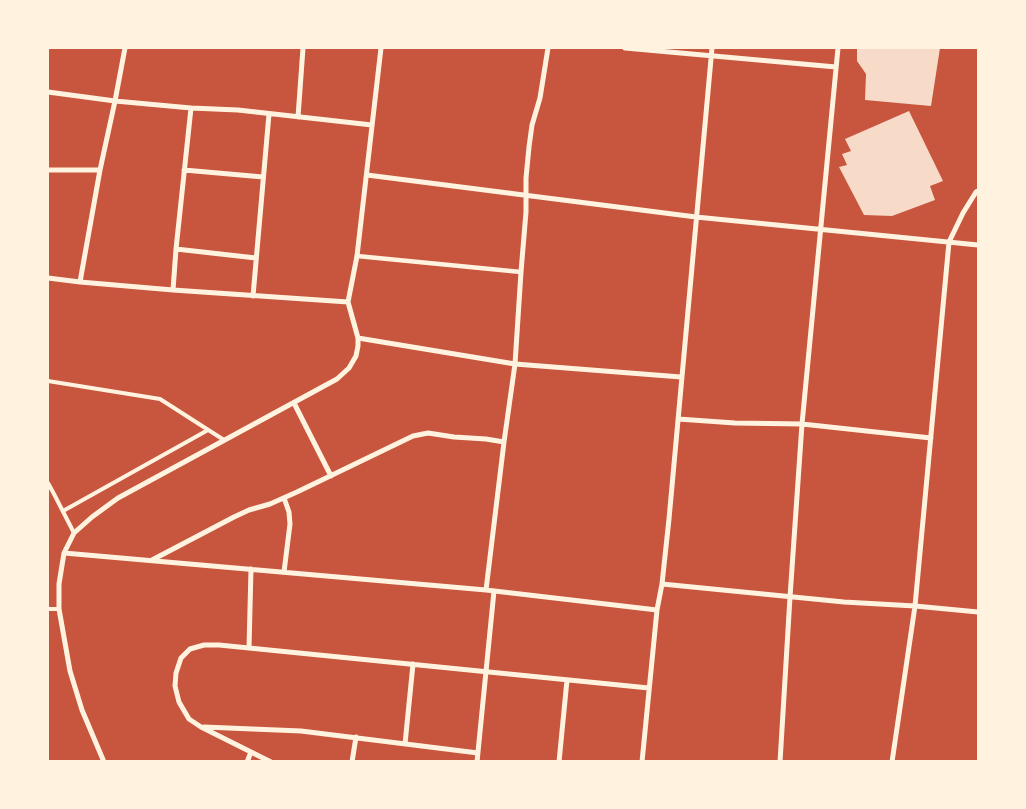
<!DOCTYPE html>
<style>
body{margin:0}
#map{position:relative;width:1026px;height:809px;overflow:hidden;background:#c8553d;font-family:Arial,sans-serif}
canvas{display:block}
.frame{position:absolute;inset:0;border:49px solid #fff3e0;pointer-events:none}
</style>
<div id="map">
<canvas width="1026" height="809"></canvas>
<div class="frame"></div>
</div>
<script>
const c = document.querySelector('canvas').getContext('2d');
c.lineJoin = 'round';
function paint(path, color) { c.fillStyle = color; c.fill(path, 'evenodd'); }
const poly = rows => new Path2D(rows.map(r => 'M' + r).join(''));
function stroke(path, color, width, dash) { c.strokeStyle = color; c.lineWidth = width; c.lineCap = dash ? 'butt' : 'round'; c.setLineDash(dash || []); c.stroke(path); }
paint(poly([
 [857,48,940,48,931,106,865,100,866,74,857,61],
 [909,111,943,181,930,186,935,200,892,216,864,215,839,167,847,165,842,154,851,151,845,139]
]), '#f7dbc8');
stroke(poly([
 [48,381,160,399,224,440],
 [48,483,54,494,74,533],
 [63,511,208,430],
 [48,609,59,609]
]), '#fff3e0', 4);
stroke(poly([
 [357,256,521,272]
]), '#fff3e0', 4.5);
stroke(poly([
 [625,48,836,67],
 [48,92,115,101,191,108,238,110,372,125],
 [298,117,303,48],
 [48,170,100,170],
 [184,170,263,177],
 [367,175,696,217,978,245],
 [176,249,256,258],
 [48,278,80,282,173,290,348,302],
 [80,282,100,170,115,101,125,48],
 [173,290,176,249,191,108],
 [253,296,269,114],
 [358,338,515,364,681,377],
 [294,403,331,476],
 [678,419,735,423,802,424,931,438],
 [284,498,289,512,290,524,284,572],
 [64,553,486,590,657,610],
 [152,560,234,517,249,510,270,504,297,492,413,436,428,433,454,437,486,439,504,442,515,364,521,272,526,212,526,178,529,147,532,125,540,98,548,48],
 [662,584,844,602,915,606,978,612],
 [486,590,504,442],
 [249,648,251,569],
 [204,727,301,731,478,753],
 [405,744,413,664],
 [104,762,82,710,70,671,59,609,59,584,64,553,74,533,92,517,118,498,337,379,349,368,356,356,358,346,358,338,348,302,357,256,381,48],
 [247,762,251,752],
 [271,762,201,727,189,719,179,702,175,686,176,673,181,658,190,649,204,645,219,645,649,688],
 [352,762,356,737],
 [477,762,494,591],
 [559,762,567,680],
 [642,762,657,610,662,584,669,519,712,48],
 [780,762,790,597,802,424,838,48],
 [892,762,915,606,949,242,963,213,976,192,978,191]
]), '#fff3e0', 5);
</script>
